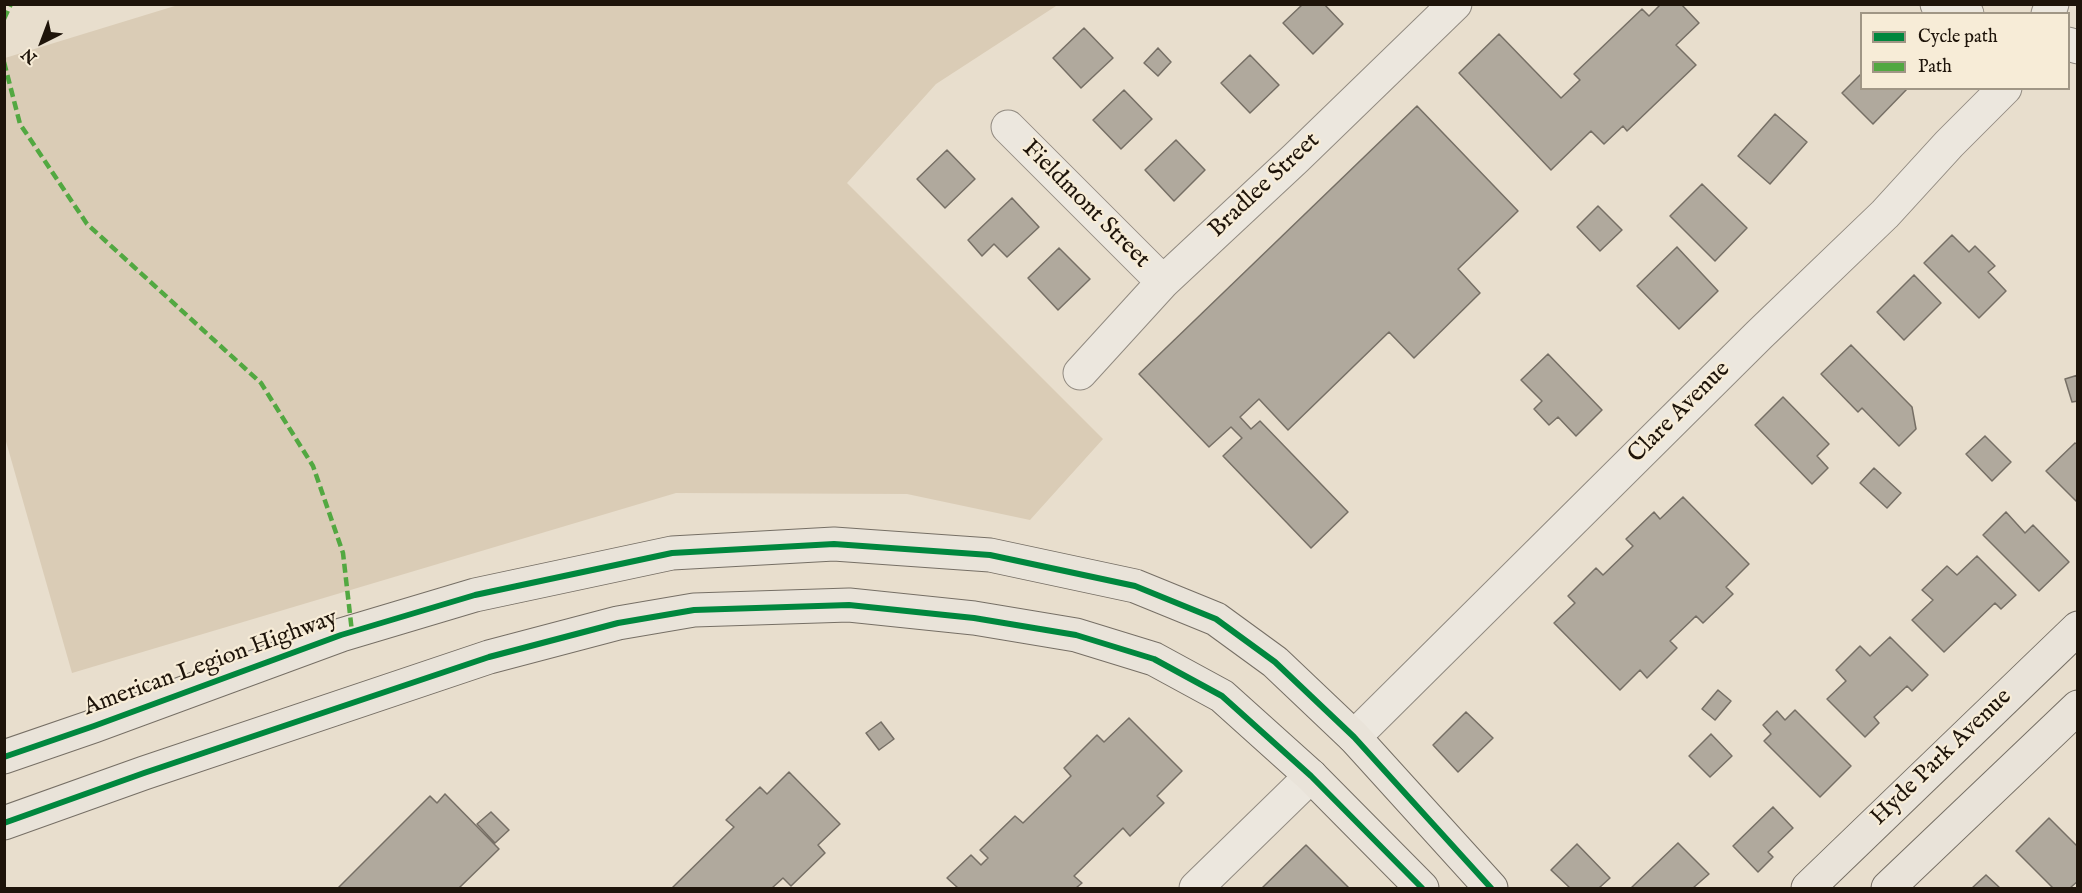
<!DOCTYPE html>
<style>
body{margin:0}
#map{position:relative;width:2082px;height:893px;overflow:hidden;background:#e8decd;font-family:"IM FELL English",serif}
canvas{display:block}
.frame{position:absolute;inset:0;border:6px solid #1e140a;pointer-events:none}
.legend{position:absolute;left:1860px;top:12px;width:210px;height:78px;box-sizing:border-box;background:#f7ecd7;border:2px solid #a09685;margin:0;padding:8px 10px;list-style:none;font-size:18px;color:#1e140a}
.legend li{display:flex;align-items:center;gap:12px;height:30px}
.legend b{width:30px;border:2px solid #a09685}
.north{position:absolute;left:12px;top:12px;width:60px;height:60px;-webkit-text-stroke:4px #f7ecd7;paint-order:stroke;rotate:222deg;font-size:16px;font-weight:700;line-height:24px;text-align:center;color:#1e140a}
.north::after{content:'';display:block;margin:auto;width:21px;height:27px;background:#1e140a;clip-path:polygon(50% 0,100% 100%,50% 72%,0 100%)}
</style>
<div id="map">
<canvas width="2082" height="893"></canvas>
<div class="frame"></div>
<ul class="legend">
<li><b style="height:8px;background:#00873e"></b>Cycle path</li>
<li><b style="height:8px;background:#52a841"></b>Path</li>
</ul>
<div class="north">N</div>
</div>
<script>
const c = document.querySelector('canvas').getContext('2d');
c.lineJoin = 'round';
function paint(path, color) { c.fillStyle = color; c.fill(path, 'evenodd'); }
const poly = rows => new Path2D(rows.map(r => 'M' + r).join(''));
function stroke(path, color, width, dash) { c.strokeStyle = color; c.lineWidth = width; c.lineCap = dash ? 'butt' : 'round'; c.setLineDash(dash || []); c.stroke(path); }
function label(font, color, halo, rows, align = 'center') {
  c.font = font + ' "IM FELL English",serif'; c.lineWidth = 4.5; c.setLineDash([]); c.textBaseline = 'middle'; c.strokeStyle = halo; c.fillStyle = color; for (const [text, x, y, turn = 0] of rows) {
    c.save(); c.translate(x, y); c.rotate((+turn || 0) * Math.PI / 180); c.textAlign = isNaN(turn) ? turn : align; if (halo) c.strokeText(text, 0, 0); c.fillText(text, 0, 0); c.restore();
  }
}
paint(poly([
 [1050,4,1056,6,936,84,847,183,1103,439,1030,520,907,494,676,493,72,673,5,438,5,58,178,5]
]), '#daccb6');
const building = poly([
 [1303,4,1324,4,1343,24,1313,54,1283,23,1303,4],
 [1661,4,1681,4,1699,23,1676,45,1696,65,1627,131,1623,126,1604,144,1591,131,1551,170,1459,73,1499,34,1561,98,1580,80,1574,74,1642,9,1649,16,1661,4],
 [1084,28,1113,58,1081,88,1053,58,1084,28],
 [1158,48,1171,62,1158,76,1144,63,1158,48],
 [1250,55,1279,85,1250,113,1221,83,1250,55],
 [1862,73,1862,88,1908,88,1873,124,1842,93,1862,73],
 [1124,90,1152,119,1121,149,1093,120,1124,90],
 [1417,106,1518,211,1458,269,1480,293,1414,358,1389,332,1288,430,1259,399,1240,417,1251,429,1260,421,1348,512,1311,548,1223,456,1242,438,1231,427,1209,447,1139,374,1417,106],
 [1775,114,1807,142,1770,184,1738,156,1775,114],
 [1176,140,1205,170,1174,201,1145,170,1176,140],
 [947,150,975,179,945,208,917,179,947,150],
 [1702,184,1747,228,1715,261,1670,216,1702,184],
 [1012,198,1039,227,1007,257,994,244,982,256,968,240,1012,198],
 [1598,206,1622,230,1600,251,1577,227,1598,206],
 [1952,235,1969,252,1975,246,1995,266,1988,272,2006,291,1979,318,1924,263,1952,235],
 [1677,247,1718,291,1679,329,1637,286,1677,247],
 [1059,248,1090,279,1058,310,1028,278,1059,248],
 [1914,275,1941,303,1904,340,1877,312,1914,275],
 [1851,345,1912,407,1916,429,1899,446,1862,408,1858,412,1821,374,1851,345],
 [1548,354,1602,410,1576,436,1558,417,1549,425,1534,409,1542,401,1521,380,1548,354],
 [2078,375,2078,401,2072,402,2065,379,2078,375],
 [1783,397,1829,444,1817,456,1828,468,1812,484,1755,425,1783,397],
 [1985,436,2011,462,1992,481,1966,454,1985,436],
 [2075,443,2078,445,2078,503,2046,471,2075,443],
 [1874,468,1901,493,1887,508,1860,483,1874,468],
 [1683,497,1749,564,1726,587,1733,594,1703,623,1696,616,1670,641,1677,648,1647,678,1640,670,1620,690,1554,623,1575,603,1568,596,1596,568,1603,575,1633,546,1626,539,1654,512,1660,519,1683,497],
 [2006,512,2025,533,2033,525,2069,562,2039,591,1983,535,2006,512],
 [1977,556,2016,595,2001,609,1995,603,1944,652,1912,620,1933,600,1922,590,1947,566,1957,575,1977,556],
 [1890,637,1928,675,1912,691,1907,686,1874,717,1879,723,1865,737,1827,699,1846,681,1836,670,1860,646,1870,656,1890,637],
 [1718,690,1731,701,1715,720,1702,709,1718,690],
 [1795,710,1851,766,1820,797,1764,741,1771,734,1763,725,1777,711,1785,720,1795,710],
 [1466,712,1493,738,1458,772,1433,745,1466,712],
 [1129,718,1182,771,1157,796,1164,803,1130,836,1123,828,1074,876,1082,883,1076,888,958,888,947,878,971,855,981,865,988,858,980,850,1015,816,1023,823,1071,776,1064,768,1097,735,1104,742,1129,718],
 [881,722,894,739,879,750,866,733,881,722],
 [1711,734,1732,756,1710,777,1689,756,1711,734],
 [789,772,840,824,818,845,825,853,791,886,783,878,772,888,672,888,734,827,726,820,760,787,767,794,789,772],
 [445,794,499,849,459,888,338,888,430,796,437,803,445,794],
 [1773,807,1793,828,1768,852,1773,857,1758,872,1733,846,1773,807],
 [491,812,509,830,495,843,477,824,491,812],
 [2049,818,2078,847,2078,881,2070,888,2053,888,2016,851,2049,818],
 [1678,843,1709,874,1693,888,1631,888,1678,843],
 [1577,844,1610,878,1599,888,1570,888,1551,870,1577,844],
 [1306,845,1349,888,1262,888,1306,845],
 [1986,875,2000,888,1972,888,1986,875]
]);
paint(building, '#b0a99d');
stroke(building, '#766f65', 1.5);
const minor = poly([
 [1937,4,1967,14],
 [2048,14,2052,4],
 [2068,44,2078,47],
 [1008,127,1163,282],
 [1080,373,1163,282,1296,158,1455,4],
 [1354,737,1759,335,1885,214,1949,144,2005,88],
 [1196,888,1311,776]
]);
const major = poly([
 [4,757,94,726,341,635,475,595,672,553,834,544,990,555,1135,586,1216,619,1275,662,1354,737,1491,888],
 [4,823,144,773,489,657,618,623,694,610,849,605,974,618,1076,635,1154,659,1222,696,1311,776,1422,888],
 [1808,888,2078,628],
 [1888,888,2078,707]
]);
stroke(minor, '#918a80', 35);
stroke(major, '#766f65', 35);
stroke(minor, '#ece7de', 33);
stroke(major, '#e9e3d9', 33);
stroke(poly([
 [4,19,11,4],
 [4,62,20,124,87,224,261,383,313,466,343,553,352,632]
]), '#52a841', 4.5, [9, 4.5]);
stroke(poly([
 [4,757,94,726,341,635,475,595,672,553,834,544,990,555,1135,586,1216,619,1275,662,1354,737,1491,888],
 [4,823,144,773,489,657,618,623,694,610,849,605,974,618,1076,635,1154,659,1222,696,1311,776,1422,888]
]), '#00873e', 6);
label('24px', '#1e140a', '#f7ecd7', [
 ["Bradlee Street",1265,186,-43],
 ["Fieldmont Street",1085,205,45],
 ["Clare Avenue",1680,413,-45],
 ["American Legion Highway",211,664,-20],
 ["Hyde Park Avenue",1942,758,-44]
]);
</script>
